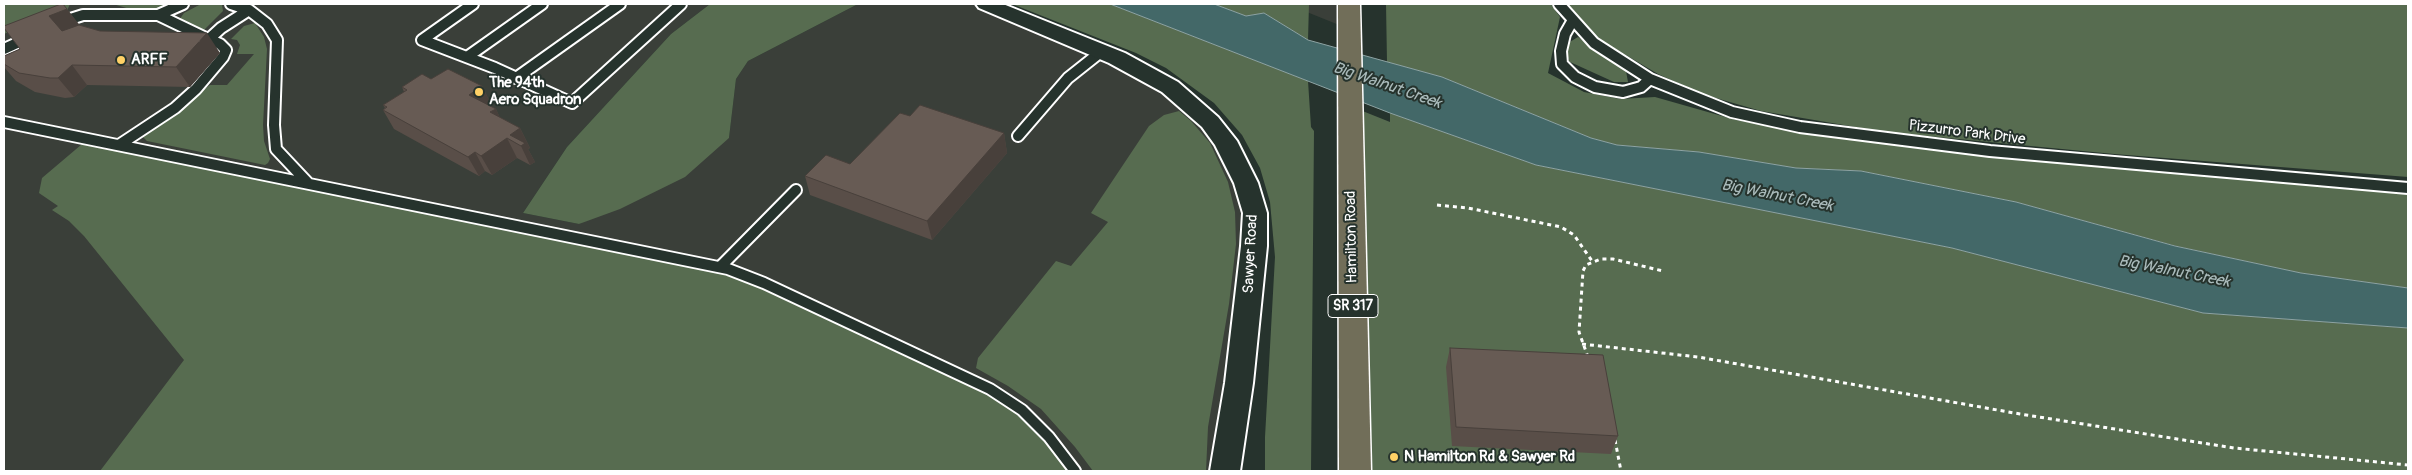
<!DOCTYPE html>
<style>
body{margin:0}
#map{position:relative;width:2412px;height:475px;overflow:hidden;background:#26332d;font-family:Pangolin,sans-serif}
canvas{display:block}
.frame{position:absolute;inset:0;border:5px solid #fff;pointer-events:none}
</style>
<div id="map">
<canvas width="2412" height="475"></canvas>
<div class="frame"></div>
</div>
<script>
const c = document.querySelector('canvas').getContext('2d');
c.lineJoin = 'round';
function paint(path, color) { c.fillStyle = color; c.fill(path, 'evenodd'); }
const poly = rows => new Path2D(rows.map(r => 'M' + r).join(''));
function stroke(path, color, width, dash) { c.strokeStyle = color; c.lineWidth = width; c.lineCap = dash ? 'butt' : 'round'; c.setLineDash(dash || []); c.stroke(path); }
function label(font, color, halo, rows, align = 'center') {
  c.font = font + ' Pangolin,sans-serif'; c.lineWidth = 4; c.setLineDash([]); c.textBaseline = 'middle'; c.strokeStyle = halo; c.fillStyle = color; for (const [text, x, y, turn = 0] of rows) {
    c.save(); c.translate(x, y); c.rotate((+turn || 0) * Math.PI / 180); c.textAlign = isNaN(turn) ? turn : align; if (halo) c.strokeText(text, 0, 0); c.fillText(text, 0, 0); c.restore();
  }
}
paint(poly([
 [4,4,710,4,671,34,567,147,523,213,579,224,729,138,736,79,748,61,858,4,986,4,1058,33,1170,87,1246,183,1239,383,1225,471,4,471],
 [1287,4,1349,4,1349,29]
]), '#3a3f39');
paint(poly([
 [4,4,70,4,66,13,49,14,4,34],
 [113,4,174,4,152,11,133,10],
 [201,4,222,5,223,11,203,31,179,20,184,13],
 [710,4,858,4,748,61,736,79,729,138,685,177,620,209,579,224,523,213,567,147,671,34],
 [1012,4,1110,4,1308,81,1311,127,1314,131,1311,471,1265,471,1265,437,1275,257,1270,202,1260,168,1242,135,1214,103,1166,68,1136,53],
 [1214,4,1309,4,1308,40,1264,13,1246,16],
 [1386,4,1551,4,1560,17,1548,73,1584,92,1620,99,1655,97,1736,120,1829,137,2157,172,2408,193,2408,288,2301,273,2176,246,2016,202,1861,171,1796,168,1699,152,1617,145,1591,138,1442,77,1387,62],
 [1567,4,2408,4,2408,177,2114,154,1885,132,1761,111,1702,94,1658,74,1602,41,1583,24],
 [255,23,264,37,267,49,263,125,264,141,270,159,268,163,265,165,147,141,142,136,143,133,210,85,227,85,254,54,237,54,240,45,237,40,231,39,244,26],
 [1578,37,1626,71,1628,82,1614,82,1570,62,1567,56,1568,43],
 [1350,106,1390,122,1390,113,1536,165,1952,248,2203,313,2408,328,2408,471,1355,471],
 [1179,111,1191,121,1210,143,1228,182,1235,212,1236,244,1229,304,1208,427,1206,471,1093,471,1075,447,1041,409,1008,386,976,368,978,358,1056,261,1071,266,1108,222,1091,213,1149,126,1164,115],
 [88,139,698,262,764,283,1022,410,1075,471,100,471,184,360,84,236,69,221,52,210,58,206,39,193,42,178]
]), '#576c50');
const water = poly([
 [1110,4,1214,4,1246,16,1264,13,1308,40,1442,77,1591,138,1617,145,1699,152,1796,168,1861,171,2016,202,2175,246,2301,273,2408,288,2408,328,2203,313,1952,248,1536,165,1390,113,1110,4]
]);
paint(water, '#436868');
stroke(water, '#8ea4a4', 1);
const service = poly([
 [231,4,249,10,267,24,277,40,274,125,276,149,308,183],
 [473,4,422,40,495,68,572,103,681,4],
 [1559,4,1594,43,1650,79,1732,112,1800,127,1990,151,2408,188],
 [158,15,208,39],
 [1573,20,1565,34,1561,51,1562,64,1575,77,1595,87,1623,92,1641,87,1650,79],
 [61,22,83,15,158,15,183,4],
 [4,49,28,38],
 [467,57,542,4],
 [516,78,620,4],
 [4,122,728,269,764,283,990,389,1022,410,1049,437,1075,471],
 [1018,136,1068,78,1102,51],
 [119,145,175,108,196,89,223,57,226,50,220,44,209,39,221,28,249,10],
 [720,267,796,190]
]);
const tertiary = poly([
 [976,4,1003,4,1125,53,1178,82,1218,117,1237,141,1258,183,1267,213,1267,246,1253,383,1240,471,1210,471,1225,383,1241,246,1243,213,1234,183,1215,145,1202,127,1162,92,1109,63,979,8,976,4]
]);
const primary = poly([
 [1338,4,1360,4,1371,471,1339,471,1338,4]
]);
stroke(service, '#fff', 14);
stroke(tertiary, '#fff', 4);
stroke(primary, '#fff', 3);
stroke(poly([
 [1437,205,1468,208,1561,227,1574,235,1592,261],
 [1582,344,1698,357,2020,414,2234,448,2408,465],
 [1588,357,1579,332,1583,271,1586,265,1601,259,1613,259,1663,271],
 [1615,440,1621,471]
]), '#fff', 3, [4, 4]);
stroke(service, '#26332d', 10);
paint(tertiary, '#26332d');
paint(primary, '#716e59');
paint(poly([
 [67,9,79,25,100,31,220,53,190,87,87,85,74,97,65,98,35,92,16,81,4,67,4,56,20,49],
 [431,79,482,86,492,106,491,106,496,109,500,118,520,128,530,148,528,149,535,162,530,165,517,158,492,175,485,171,479,176,394,129,383,110,385,108,383,105,404,92,402,87],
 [910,116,1004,133,1007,153,932,240,810,195,805,176,850,164],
 [1450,348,1618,436,1611,454,1452,446,1446,367]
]), '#594e48');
paint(poly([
 [67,9,82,28,64,35,49,16],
 [207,33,220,53,190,87,176,67],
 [72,65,87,85,74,97,58,78],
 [482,86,492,106,479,114,469,95],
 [496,109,505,128,490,112],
 [520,128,530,148,528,149,535,162,530,165,521,146,510,135],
 [1004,133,1007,153,932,240,927,221],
 [507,138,517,158,492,175,481,156],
 [475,152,485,171,479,176,468,157]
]), '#48403b');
const building = poly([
 [61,4,63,4,67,9,49,16,62,31,79,25,100,31,207,33,176,67,72,65,58,78,50,78,19,73,4,64,4,56,20,49,4,28,4,26,61,4],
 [448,69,482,86,469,95,496,109,490,112,520,128,510,135,525,143,521,146,507,138,481,156,475,152,468,157,383,110,387,107,383,105,407,90,402,87,422,74,431,79,448,69],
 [920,105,1004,133,927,221,805,176,826,155,850,164,900,113,910,116,920,105],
 [1450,348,1603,355,1618,436,1456,427,1450,348]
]);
paint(building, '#675b54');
stroke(building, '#48403b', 1);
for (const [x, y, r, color] of [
 [121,60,5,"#ffd166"],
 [479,92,5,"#ffd166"],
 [1394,457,5,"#ffd166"]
]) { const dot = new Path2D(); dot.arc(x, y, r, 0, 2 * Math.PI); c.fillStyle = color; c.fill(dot); stroke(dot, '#26332d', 2); }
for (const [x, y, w] of [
 [1353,306,50]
]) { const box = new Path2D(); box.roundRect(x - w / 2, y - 11.5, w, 23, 4); c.fillStyle = '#26332d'; c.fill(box); stroke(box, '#fff', 1); }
label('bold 14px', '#fff', null, [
 ["SR 317",1353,306]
]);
label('bold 15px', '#fff', '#26332d', [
 ["ARFF",131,60],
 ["The 94th",489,83],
 ["Aero Squadron",489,100],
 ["N Hamilton Rd & Sawyer Rd",1404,457]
], 'left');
label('15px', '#fff', '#26332d', [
 ["Pizzurro Park Drive",1967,133,7],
 ["Hamilton Road",1352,237,-91],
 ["Sawyer Road",1251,254,-87]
]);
label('italic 16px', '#abb', '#26332d', [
 ["Big Walnut Creek",1387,86,19],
 ["Big Walnut Creek",1777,196,11],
 ["Big Walnut Creek",2174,272,11]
]);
</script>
